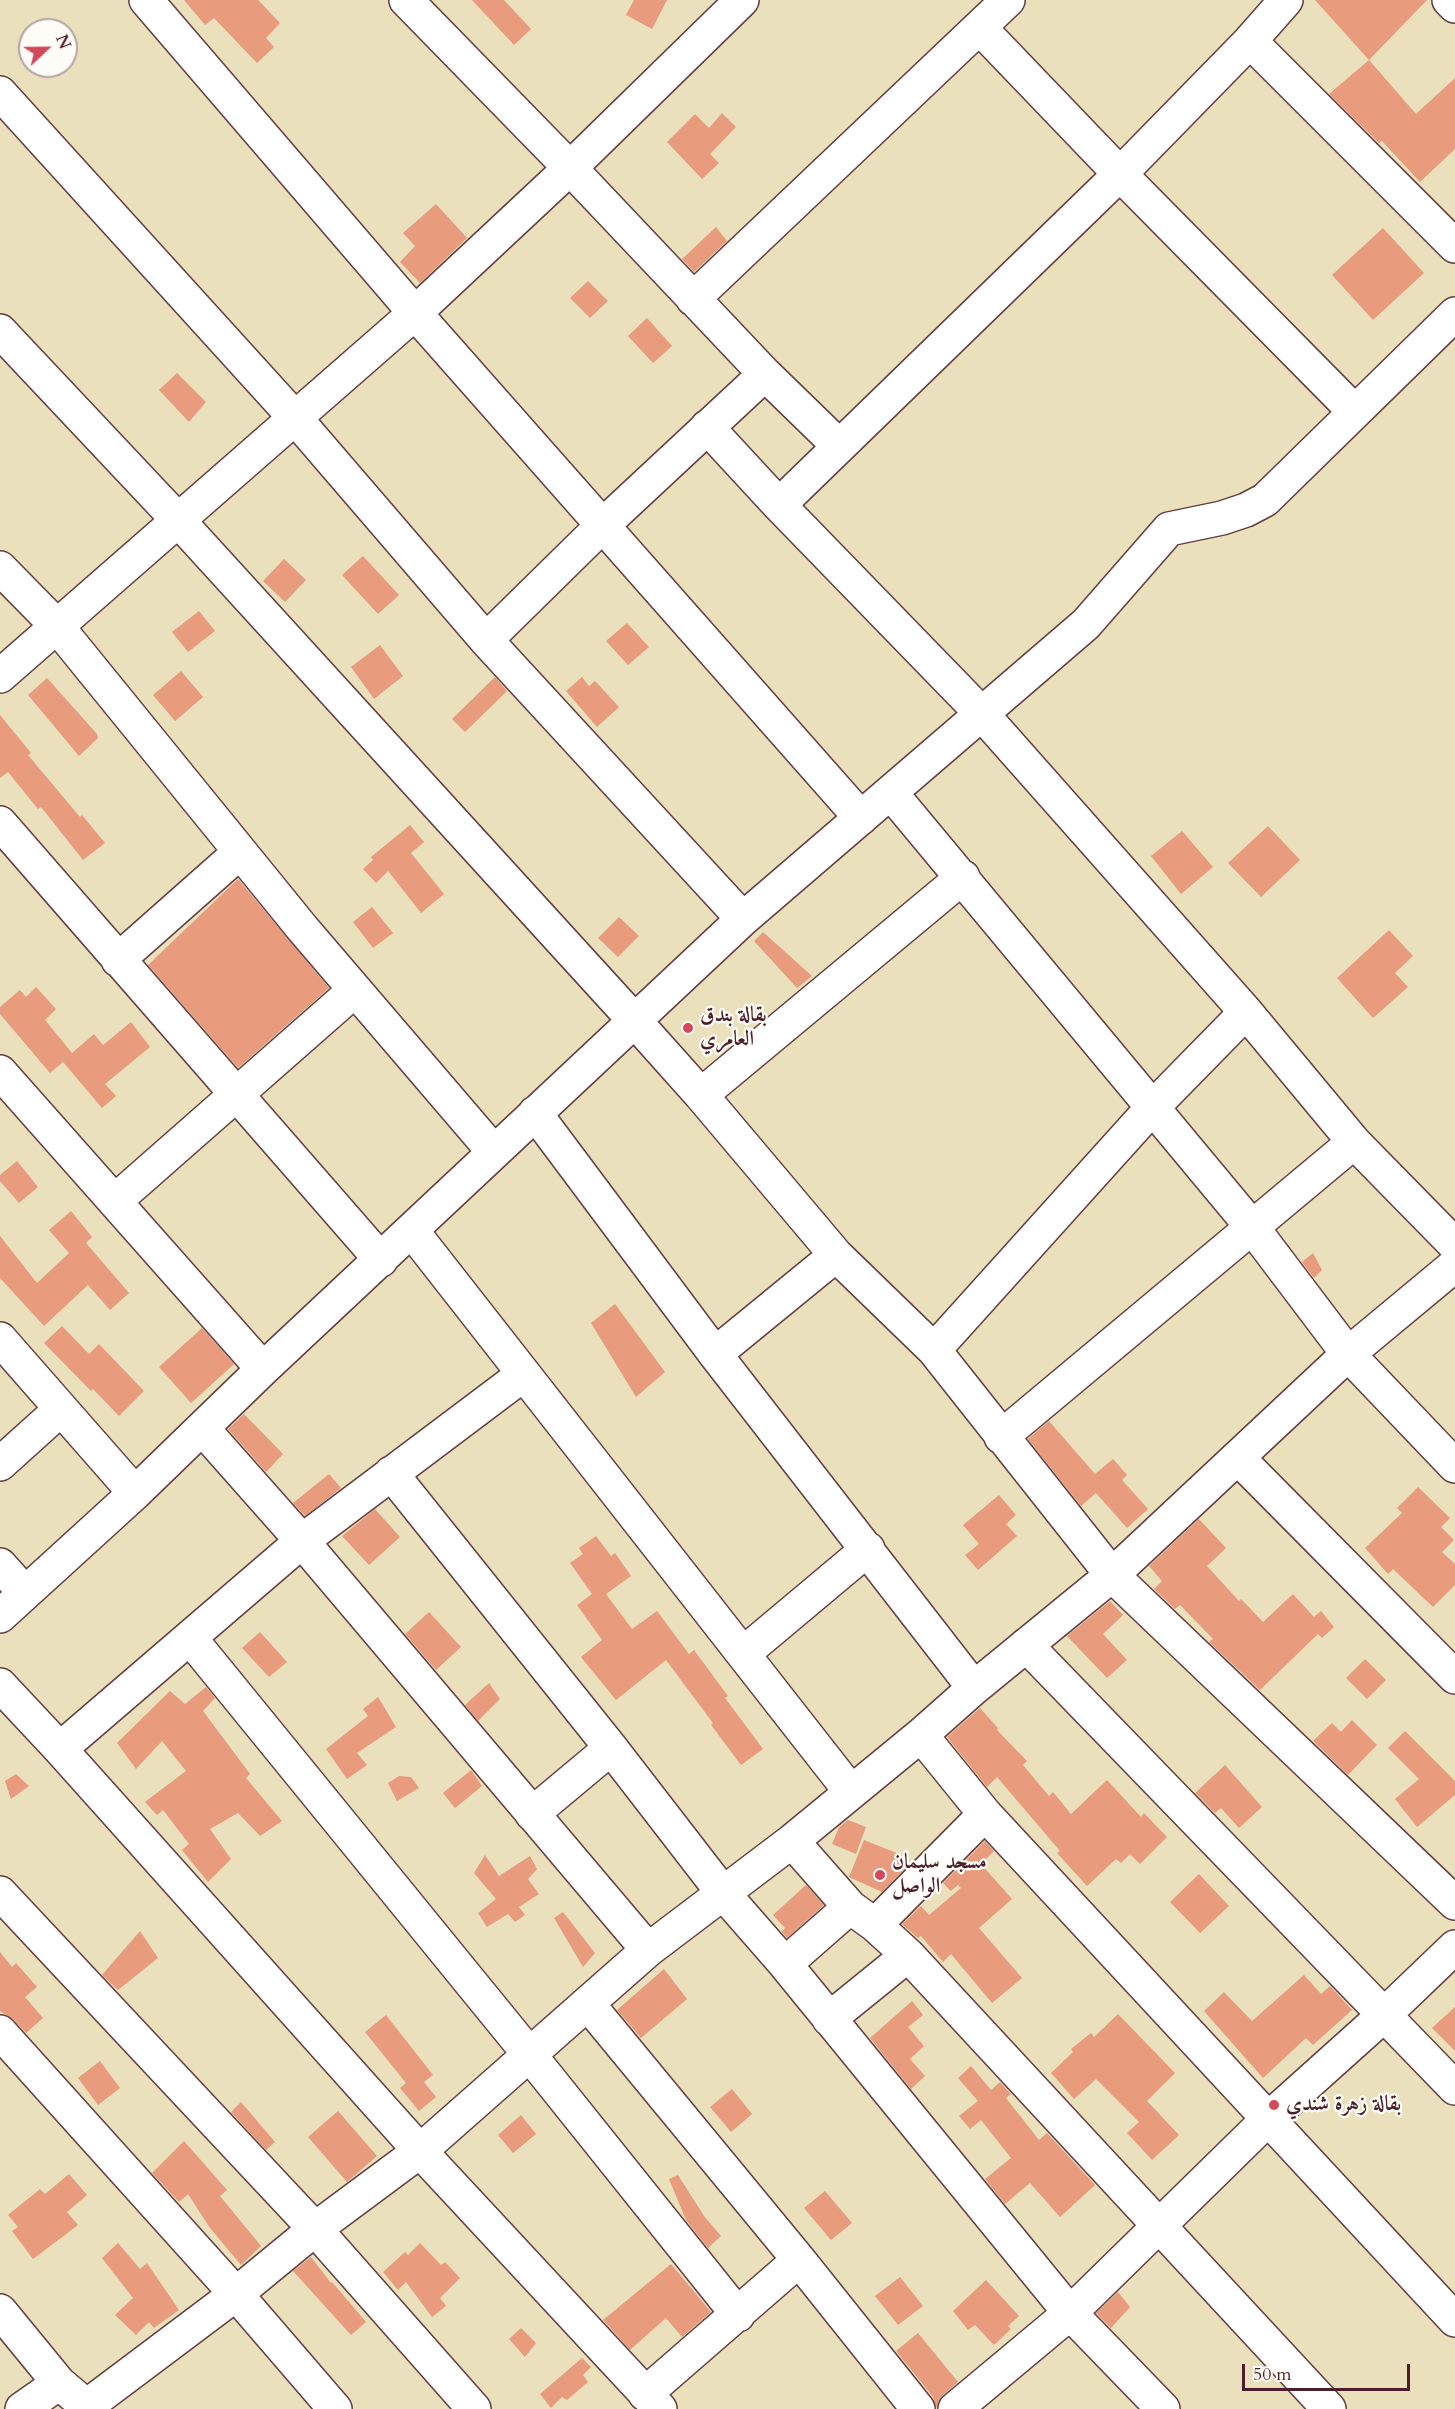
<!DOCTYPE html>
<meta charset="utf-8">
<style>
body{margin:0}
#map{position:relative;width:1455px;height:2409px;overflow:hidden;background:#eae0bc;font-family:Cardo,serif}
canvas{display:block}
.north{position:absolute;left:18px;top:18px;width:60px;height:60px;box-sizing:border-box;background:#fdfcf7;border:2px solid #b5a4a5;border-radius:50%;rotate:68deg;font-size:16px;font-weight:700;line-height:24px;text-align:center;color:#4a1f2b}
.north::after{content:'';display:block;margin:auto;width:21px;height:27px;background:#d1495b;clip-path:polygon(50% 0,100% 100%,50% 72%,0 100%)}
.scale{position:absolute;left:1242px;top:2364px;width:168px;height:27px;box-sizing:border-box;border:3px solid #4a1f2b;border-top:0;padding-left:8px;font-size:18px;line-height:21px;white-space:nowrap;color:#4a1f2b;-webkit-text-stroke:4px #fdfcf7;paint-order:stroke}
</style>
<div id="map">
<canvas width="1455" height="2409"></canvas>
<div class="north">N</div>
<div class="scale">50 m</div>
</div>
<script>
const c = document.querySelector('canvas').getContext('2d');
c.lineJoin = 'round';
function paint(path, color) { c.fillStyle = color; c.fill(path, 'evenodd'); }
const poly = rows => new Path2D(rows.map(r => 'M' + r).join(''));
function stroke(path, color, width, dash) { c.strokeStyle = color; c.lineWidth = width; c.lineCap = dash ? 'butt' : 'round'; c.setLineDash(dash || []); c.stroke(path); }
function label(font, color, halo, rows, align = 'center') {
  c.font = font + ' Cardo,Amiri,serif'; c.lineWidth = 4.5; c.setLineDash([]); c.textBaseline = 'middle'; c.strokeStyle = halo; c.fillStyle = color; for (const [text, x, y, turn = 0] of rows) {
    c.save(); c.translate(x, y); c.rotate((+turn || 0) * Math.PI / 180); c.textAlign = isNaN(turn) ? turn : align; if (halo) c.strokeText(text, 0, 0); c.fillText(text, 0, 0); c.restore();
  }
}
paint(poly([
 [184,0,258,0,280,23,266,38,274,47,257,63,214,18,205,25],
 [472,0,504,0,531,29,514,45],
 [634,0,667,0,652,29,626,15],
 [1315,0,1427,0,1369,60],
 [1369,60,1416,114,1455,78,1455,149,1420,182,1382,141,1379,143,1329,94],
 [722,113,736,127,710,154,719,163,702,179,667,142,695,114,709,128],
 [436,204,467,238,420,283,400,262,415,246,403,233],
 [716,227,727,241,694,272,682,259],
 [1383,228,1424,273,1373,320,1332,275],
 [588,281,608,301,590,318,570,298],
 [647,318,672,346,653,363,628,336],
 [177,373,206,402,189,422,159,390],
 [363,556,399,595,378,614,342,575],
 [284,559,306,580,285,602,263,581],
 [199,611,215,631,188,652,172,632],
 [627,623,649,647,628,665,606,641],
 [380,645,403,676,374,699,351,667],
 [181,671,203,697,175,721,153,695],
 [495,677,507,691,465,732,452,719],
 [582,677,589,686,595,681,619,707,597,727,566,691],
 [47,678,97,734,98,738,79,756,28,695],
 [0,715,31,753,28,755,80,817,82,815,105,843,83,860,41,807,38,809,8,772,0,778],
 [410,825,424,842,411,853,444,894,421,913,388,871,376,883,363,869,373,860,371,857],
 [1268,826,1300,860,1261,897,1228,863],
 [1182,831,1213,867,1181,894,1151,856],
 [238,879,329,988,238,1068,148,965],
 [372,907,393,933,373,948,353,922],
 [619,917,639,936,618,957,598,938],
 [1389,930,1413,956,1395,973,1408,987,1373,1018,1337,978],
 [763,932,812,976,797,988,754,941],
 [36,987,56,1009,45,1020,72,1053,94,1034,103,1045,131,1022,150,1047,105,1084,116,1096,102,1108,63,1062,50,1073,0,1014,0,1007,20,990,26,997],
 [17,1161,38,1187,19,1203,0,1181,0,1175],
 [71,1211,92,1237,86,1243,129,1293,110,1310,88,1285,44,1326,0,1278,0,1236,37,1283,69,1253,49,1230],
 [1313,1253,1322,1270,1314,1278,1302,1262],
 [615,1304,665,1372,636,1397,591,1323],
 [62,1326,89,1354,99,1344,144,1391,119,1416,93,1389,91,1391,44,1343],
 [202,1328,234,1364,191,1403,159,1367],
 [244,1414,283,1454,266,1472,228,1429],
 [1049,1421,1095,1474,1113,1459,1127,1475,1122,1480,1148,1509,1127,1528,1096,1493,1081,1506,1028,1439],
 [329,1474,341,1488,305,1516,293,1503],
 [1418,1487,1450,1518,1441,1527,1454,1540,1442,1552,1455,1564,1455,1585,1433,1607,1393,1569,1388,1574,1365,1548,1402,1513,1397,1508],
 [999,1495,1016,1515,1006,1524,1017,1536,978,1570,965,1555,979,1544,963,1525],
 [375,1509,400,1537,369,1565,342,1536],
 [1199,1519,1226,1548,1207,1566,1239,1601,1241,1599,1263,1622,1293,1594,1314,1617,1321,1611,1334,1627,1322,1638,1318,1634,1260,1690,1209,1642,1213,1639,1180,1605,1175,1609,1154,1589,1162,1581,1149,1566],
 [596,1536,611,1556,615,1553,631,1576,606,1594,632,1629,657,1611,689,1654,694,1650,728,1696,725,1698,763,1749,741,1765,711,1725,713,1723,666,1660,616,1700,581,1657,602,1640,577,1605,592,1594,570,1563,583,1554,579,1548],
 [1110,1601,1123,1615,1103,1634,1127,1660,1107,1678,1067,1636],
 [429,1612,461,1647,436,1670,405,1634],
 [260,1632,287,1662,269,1677,242,1648],
 [1365,1659,1386,1680,1367,1699,1346,1678],
 [489,1683,500,1699,478,1721,465,1705],
 [206,1687,215,1698,203,1711,250,1774,246,1778,282,1821,260,1836,238,1813,210,1829,231,1859,208,1882,182,1850,189,1844,163,1810,157,1815,145,1802,186,1771,162,1741,136,1769,117,1743,170,1691,185,1704],
 [378,1697,396,1727,357,1753,367,1765,347,1779,326,1749,368,1716,363,1709],
 [980,1708,998,1728,997,1730,1027,1761,1023,1765,1049,1796,1053,1792,1071,1814,1107,1780,1141,1817,1144,1813,1167,1837,1140,1864,1130,1854,1121,1863,1116,1859,1087,1886,1057,1853,1060,1851,997,1777,987,1787,947,1737],
 [1352,1720,1377,1745,1348,1775,1313,1741,1332,1723,1341,1732],
 [1405,1731,1455,1781,1455,1795,1417,1827,1395,1799,1419,1779,1388,1748],
 [1225,1765,1262,1807,1239,1828,1221,1808,1215,1813,1195,1793],
 [471,1770,482,1786,455,1808,443,1793],
 [16,1774,29,1786,11,1799,5,1781],
 [399,1776,411,1777,419,1788,397,1801,388,1783],
 [848,1820,866,1827,856,1854,832,1844,839,1827],
 [864,1840,909,1858,904,1869,882,1892,849,1877],
 [985,1841,994,1851,981,1864,1012,1899,979,1928,1022,1978,992,2003,951,1954,943,1962,921,1936,918,1938,902,1924,921,1906,929,1915,961,1888,958,1885,951,1891,943,1883],
 [485,1855,499,1876,530,1856,537,1869,528,1879,539,1894,519,1907,525,1915,515,1922,508,1914,487,1927,478,1913,496,1899,474,1873],
 [1199,1874,1229,1906,1200,1933,1170,1902],
 [806,1885,824,1905,787,1938,782,1932,785,1928,773,1915],
 [563,1912,595,1953,583,1967,554,1918],
 [140,1931,158,1958,118,1990,102,1975],
 [0,1952,12,1967,16,1963,37,1987,25,1997,43,2018,26,2033,13,2019,0,2011],
 [664,1969,687,1999,641,2038,617,2010],
 [1304,1975,1321,1994,1330,1986,1352,2010,1313,2045,1306,2038,1263,2078,1204,2011,1224,1992,1252,2021],
 [912,2001,923,2015,908,2027,924,2046,910,2059,925,2076,911,2089,870,2038],
 [1455,2007,1455,2051,1432,2028],
 [1118,2014,1175,2073,1147,2101,1179,2135,1152,2160,1127,2133,1139,2122,1096,2079,1074,2099,1051,2073,1073,2052,1071,2049,1091,2033,1094,2037],
 [386,2015,433,2075,424,2082,436,2097,419,2111,400,2088,406,2083,365,2032],
 [100,2061,120,2088,98,2105,78,2078],
 [971,2066,991,2090,1000,2082,1011,2094,1006,2098,1039,2140,1047,2133,1095,2185,1060,2217,1030,2183,1005,2204,985,2179,1011,2158,981,2120,970,2129,959,2116,978,2101,958,2078],
 [732,2089,752,2114,731,2132,710,2107],
 [241,2102,275,2142,266,2150,231,2112],
 [338,2111,377,2156,347,2182,308,2137],
 [521,2115,536,2134,513,2153,498,2135],
 [184,2141,227,2190,220,2196,261,2246,241,2265,210,2228,188,2194,179,2202,152,2173],
 [69,2174,87,2195,67,2212,78,2225,33,2259,12,2231,18,2227,8,2215,40,2189,45,2194],
 [678,2175,704,2216,721,2236,708,2248,686,2220,669,2179],
 [825,2191,852,2223,831,2240,804,2208],
 [118,2243,140,2269,147,2263,179,2310,154,2328,149,2322,136,2335,115,2315,133,2298,102,2258],
 [420,2243,441,2265,445,2262,460,2278,440,2298,446,2306,432,2317,406,2282,398,2290,383,2272,405,2252,408,2255],
 [311,2257,331,2283,332,2282,366,2322,351,2335,293,2271],
 [671,2264,711,2312,682,2337,666,2318,630,2350,603,2320],
 [900,2277,923,2306,898,2325,875,2296],
 [986,2280,1019,2316,1008,2326,1011,2329,994,2345,975,2325,968,2330,953,2311],
 [1118,2292,1130,2307,1111,2328,1096,2313],
 [521,2328,536,2343,525,2357,509,2339],
 [918,2333,958,2382,943,2395,936,2408,933,2397,896,2351],
 [582,2358,591,2367,583,2375,588,2382,567,2400,562,2397,551,2408,540,2394]
]), '#e89b7d');
const minor = poly([
 [146,0,415,313,861,818],
 [406,0,570,168,765,374,839,446],
 [1449,0,1455,6],
 [980,28,1120,174,1355,412],
 [1250,41,1455,246],
 [0,93,296,419,486,640,743,919],
 [693,299,1008,0],
 [0,331,177,519,634,1020,701,1095,836,1255,934,1350,1112,1575,1455,1903],
 [707,427,779,505,982,714,1246,1012,1354,1142,1455,1245],
 [779,505,1120,174,1250,41,1286,0],
 [0,568,56,625,303,929,494,1152],
 [486,640,603,525,765,374],
 [0,676,415,313,570,168,742,0],
 [891,793,1252,1227,1348,1354,1455,1466],
 [0,823,381,1260],
 [118,960,240,852],
 [0,1072,263,1369],
 [701,1095,963,877],
 [535,1113,715,1354,974,1688],
 [115,1201,355,990],
 [412,1231,851,1792],
 [0,1339,135,1493],
 [934,1350,1152,1108,1246,1012],
 [715,1354,836,1255],
 [202,1428,302,1541,648,1950],
 [1001,1437,1354,1142],
 [1239,1459,1455,1677],
 [0,1464,61,1409],
 [391,1473,611,1748,723,1893,785,1964,1070,2313,1163,2409],
 [0,1565,25,1593],
 [0,1616,135,1493,263,1369,743,919,1086,624,1169,529,1222,518,1246,510,1265,500,1455,314],
 [190,1638,529,2054,738,2315],
 [1026,1645,1455,2088],
 [744,1653,868,1549],
 [0,1685,60,1749,420,2151,660,2409],
 [921,1735,985,1814,1455,2320],
 [60,1749,302,1541,524,1374],
 [532,1814,611,1748],
 [792,1841,850,1907,875,1925,908,1955,1329,2409],
 [0,1893,315,2229,474,2409],
 [875,1925,985,1814],
 [785,1964,850,1907],
 [588,2004,799,2260,918,2409],
 [829,2019,908,1955],
 [0,2032,236,2294,335,2409],
 [0,2311,59,2383,90,2409],
 [645,2394,799,2260],
 [87,2406,236,2294,315,2229,420,2151,648,1950,792,1841,921,1735,974,1688,1112,1575,1348,1354,1455,1265],
 [22,2409,59,2383],
 [955,2409,1070,2313,1267,2120,1384,2015,1455,1947]
]);
stroke(minor, '#623c41', 36);
stroke(minor, '#fff', 33);
for (const [x, y, r, color] of [
 [688,1028,6,"#d1495b"],
 [880,1875,6,"#d1495b"],
 [1274,2105,6,"#d1495b"]
]) { const dot = new Path2D(); dot.arc(x, y, r, 0, 2 * Math.PI); c.fillStyle = color; c.fill(dot); stroke(dot, '#fdfcf7', 2); }
label('bold 21px', '#4a1f2b', '#fdfcf7', [
 ["بقالة بندق",700,1016],
 ["العامري",700,1040],
 ["مسجد سليمان",892,1863],
 ["الواصل",892,1887],
 ["بقالة زهرة شندي",1286,2105]
], 'left');
</script>
